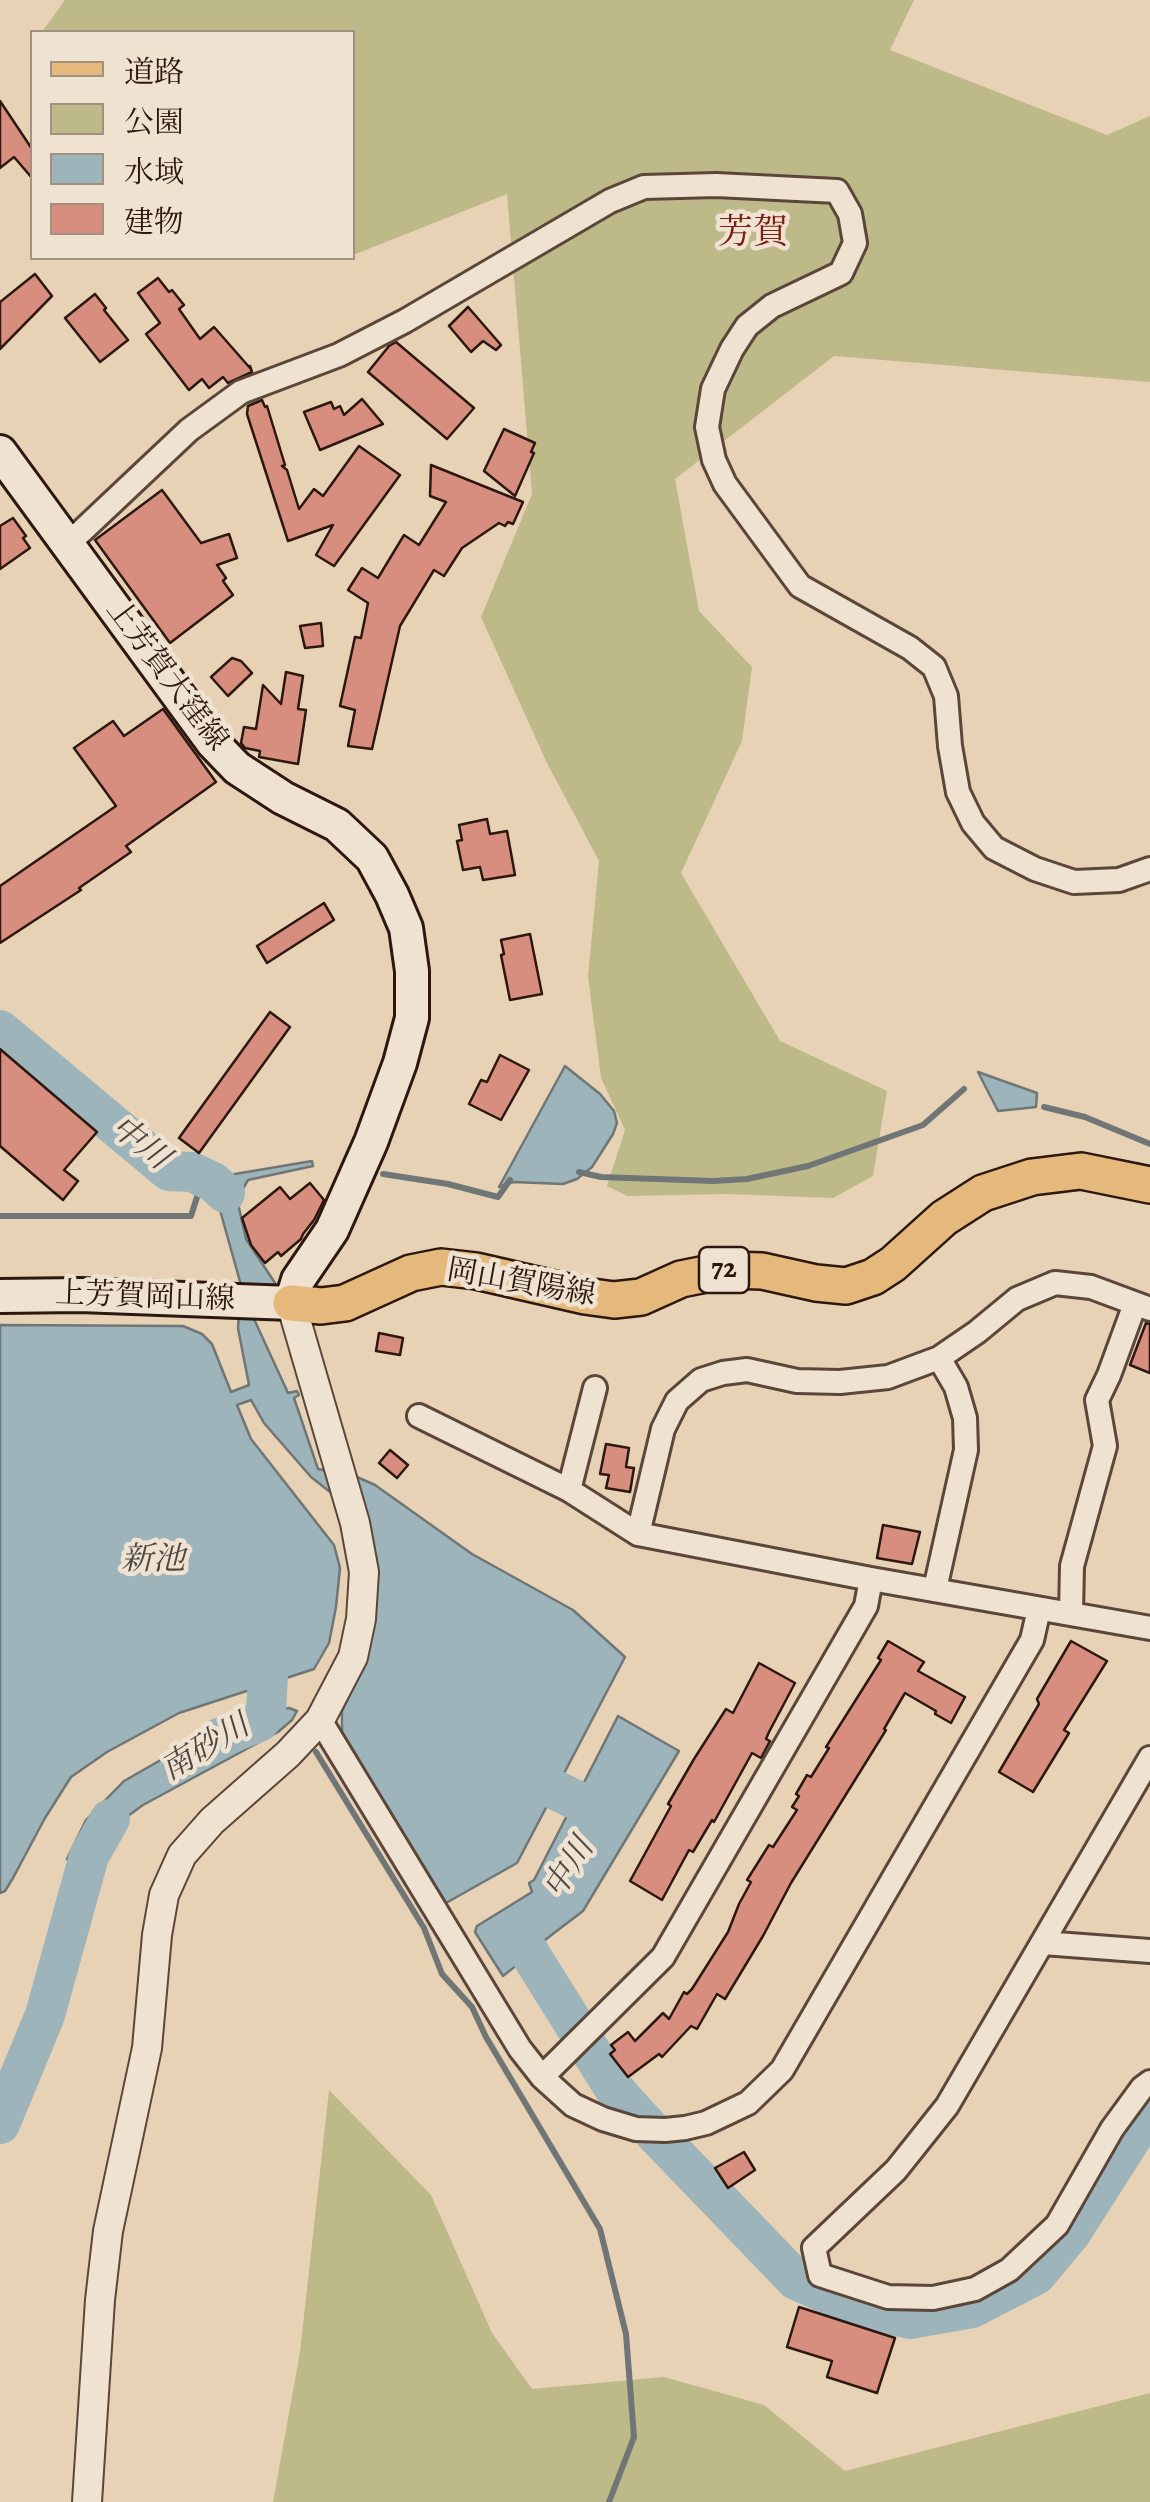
<!DOCTYPE html>
<meta charset="utf-8">
<style>
body{margin:0}
#map{position:relative;width:1150px;height:2502px;overflow:hidden;background:#e7d2b6;font-family:Alegreya,"Noto Serif JP",serif}
canvas{display:block}
.legend{position:absolute;left:30px;top:30px;width:325px;height:230px;box-sizing:border-box;background:#efe2d0;border:2px solid #a19183;margin:0;padding:12px 18px;list-style:none;font-size:30px;color:#2c1810}
.legend li{display:flex;align-items:center;gap:20px;height:50px}
.legend b{width:50px;border:2px solid #a19183}
</style>
<div id="map">
<canvas width="1150" height="2502"></canvas>
<ul class="legend">
<li><b style="height:12px;background:#e4b97b"></b>道路</li>
<li><b style="height:28px;background:#beb988"></b>公園</li>
<li><b style="height:28px;background:#9db4ba"></b>水域</li>
<li><b style="height:28px;background:#d78e7f"></b>建物</li>
</ul>
</div>
<script>
const c = document.querySelector('canvas').getContext('2d');
c.lineJoin = 'round';
function paint(path, color) { c.fillStyle = color; c.fill(path, 'evenodd'); }
const poly = rows => new Path2D(rows.map(r => 'M' + r).join(''));
function stroke(path, color, width, dash) { c.strokeStyle = color; c.lineWidth = width; c.lineCap = dash ? 'butt' : 'round'; c.setLineDash(dash || []); c.stroke(path); }
function label(font, color, halo, rows, align = 'center') {
  c.font = font + ' Alegreya,"Noto Serif JP",serif'; c.lineWidth = 9; c.setLineDash([]); c.textBaseline = 'middle'; c.strokeStyle = halo; c.fillStyle = color; for (const [text, x, y, turn = 0] of rows) {
    c.save(); c.translate(x, y); c.rotate((+turn || 0) * Math.PI / 180); c.textAlign = isNaN(turn) ? turn : align; if (halo) c.strokeText(text, 0, 0); c.fillText(text, 0, 0); c.restore();
  }
}
paint(poly([
 [65,0,914,0,890,50,1107,135,1150,116,1150,382,834,356,675,479,699,611,752,667,742,741,681,873,780,1041,887,1091,873,1176,833,1198,727,1194,627,1196,607,1186,625,1130,601,1078,588,976,599,861,547,763,481,617,532,494,507,194,353,255,352,32,42,32],
 [329,2090,431,2195,492,2333,532,2389,664,2377,764,2405,845,2471,1150,2393,1150,2502,273,2502,300,2352]
]), '#beb988');
const water = poly([
 [565,1066,600,1094,614,1111,617,1123,613,1134,592,1167,577,1179,563,1184,513,1182,499,1187,565,1066],
 [978,1072,1037,1093,1036,1107,998,1111,978,1072],
 [206,1161,229,1175,312,1161,313,1166,248,1180,237,1199,246,1239,275,1283,275,1290,254,1319,288,1393,297,1391,299,1395,294,1398,318,1469,357,1477,375,1485,472,1554,573,1610,625,1657,517,1863,446,1903,342,1738,342,1711,367,1656,377,1587,373,1543,364,1505,330,1492,311,1477,264,1423,251,1400,237,1405,251,1439,334,1545,340,1568,336,1607,329,1643,314,1669,179,1713,107,1752,71,1777,45,1818,13,1878,5,1891,0,1893,0,1325,183,1326,202,1334,212,1344,231,1392,249,1385,238,1328,241,1285,216,1196,193,1177,184,1176,171,1178,179,1171,191,1166,200,1170,206,1161],
 [289,1708,297,1711,292,1720,278,1732,143,1805,121,1821,109,1841,104,1871,67,1859,86,1820,124,1781,201,1737,274,1710,289,1708],
 [618,1716,679,1751,583,1911,541,1943,541,1959,532,1966,523,1960,503,1976,475,1932,477,1926,532,1892,529,1883,534,1880,618,1716]
]);
paint(water, '#9db4ba');
stroke(water, '#707676', 2.5);
stroke(poly([
 [1044,1107,1085,1117,1150,1144],
 [579,1172,601,1177,713,1181,747,1179,808,1166,923,1125,964,1089],
 [383,1174,448,1184,498,1197,510,1180],
 [0,1216,191,1216,203,1178],
 [316,1752,424,1928,442,1974,472,2007,486,2037,600,2229,626,2334,634,2437,609,2502]
]), '#707676', 6);
stroke(poly([
 [0,1030,169,1171,192,1172,213,1182,225,1193],
 [219,1738,259,1722,266,1712,268,1675,258,1631],
 [525,1749,547,1786,603,1813,593,1832],
 [529,1923,517,1933,615,2090,637,2115,796,2280,861,2309,910,2319,972,2308,1036,2275,1071,2233,1150,2109],
 [0,2124,45,2015,89,1856,110,1819]
]), '#9db4ba', 40);
const building = poly([
 [0,101,32,149,32,178,14,157,0,168,0,101],
 [35,274,52,296,0,349,0,302,35,274],
 [158,278,169,292,172,290,184,305,179,309,200,339,214,327,250,368,250,366,252,372,228,383,223,377,209,388,202,379,189,390,146,334,160,323,138,293,158,278],
 [95,294,106,308,104,310,128,340,100,362,65,318,95,294],
 [468,307,501,345,496,350,483,341,471,352,449,326,468,307],
 [396,342,474,408,447,439,368,372,389,346,396,342],
 [362,399,383,424,320,450,304,412,331,402,334,409,340,406,344,415,362,399],
 [262,400,265,407,267,406,285,465,282,466,287,470,299,509,314,489,323,496,359,446,400,475,334,566,316,555,333,525,288,541,247,414,248,406,262,400],
 [504,429,535,443,531,452,534,453,515,496,484,471,504,429],
 [431,465,523,502,513,524,508,522,505,526,499,523,462,548,444,576,434,570,400,626,372,749,348,746,355,710,340,706,355,637,361,638,368,603,348,590,362,568,378,578,404,535,419,545,446,502,430,496,431,465],
 [162,490,201,543,229,534,237,558,217,565,226,578,223,581,233,595,170,643,95,540,162,490],
 [13,518,26,536,23,538,30,548,0,569,0,526,13,518],
 [321,623,323,646,305,648,300,626,321,623],
 [232,658,241,661,252,673,228,696,211,677,232,658],
 [286,672,303,676,298,709,306,710,298,764,259,757,260,751,245,748,241,743,244,727,256,729,263,685,281,704,286,672],
 [163,709,216,782,126,846,131,852,79,888,81,890,0,943,0,886,116,806,74,748,113,721,124,736,163,709],
 [487,819,490,834,507,831,515,875,483,880,480,867,463,870,457,841,462,840,459,825,487,819],
 [324,903,334,920,267,963,257,946,324,903],
 [530,934,542,994,510,1000,501,955,504,954,501,940,530,934],
 [270,1012,290,1027,199,1153,179,1138,270,1012],
 [0,1049,97,1132,64,1170,78,1181,63,1200,0,1146,0,1049],
 [500,1055,529,1070,501,1120,469,1104,481,1080,487,1082,500,1055],
 [310,1183,324,1200,314,1220,303,1234,301,1239,281,1256,278,1252,265,1263,251,1245,242,1218,280,1187,290,1199,310,1183],
 [1146,1323,1150,1324,1150,1373,1130,1365,1146,1323],
 [379,1333,403,1338,400,1355,376,1351,379,1333],
 [606,1444,629,1448,626,1467,634,1468,630,1492,606,1488,609,1475,600,1474,606,1444],
 [390,1450,408,1465,397,1478,379,1463,390,1450],
 [883,1525,920,1532,912,1564,877,1558,883,1525],
 [888,1641,924,1662,918,1671,965,1697,951,1723,935,1714,936,1711,905,1693,884,1729,886,1730,791,1883,763,1936,725,1999,717,1994,697,2029,691,2026,662,2057,659,2054,628,2077,610,2054,615,2050,611,2045,628,2032,635,2041,663,2013,669,2019,684,1992,687,1994,692,1989,728,1932,739,1904,751,1882,747,1880,769,1845,773,1847,797,1810,792,1807,799,1796,796,1794,807,1775,811,1777,829,1748,826,1747,881,1660,878,1658,888,1641],
 [1071,1641,1107,1661,1064,1730,1069,1733,1033,1792,999,1772,1039,1704,1037,1699,1071,1641],
 [759,1663,795,1683,769,1732,766,1739,770,1741,761,1758,752,1753,714,1822,712,1820,693,1852,689,1850,662,1900,630,1881,671,1806,668,1804,694,1759,726,1709,733,1713,759,1663],
 [744,2152,755,2170,728,2188,715,2168,744,2152],
 [799,2307,895,2338,877,2393,827,2377,832,2361,787,2347,799,2307]
]);
paint(building, '#d78e7f');
stroke(building, '#2c1810', 2.5);
const minor = poly([
 [67,545,189,430,241,392,339,355,405,321,610,201,644,187,716,185,837,191,850,214,855,243,841,273,772,306,747,326,732,349,713,389,707,427,714,460,725,484,800,586,910,648,934,667,946,696,950,746,958,792,973,823,994,848,1035,869,1074,882,1119,880,1150,869],
 [419,1416,569,1490,638,1534,871,1579,1150,1628],
 [569,1490,595,1388],
 [638,1534,663,1429,677,1401,701,1380,723,1373,747,1370,797,1381,840,1382,888,1377,939,1358,977,1332,1017,1299,1055,1283,1091,1287,1150,1309],
 [935,1589,966,1450,965,1418,956,1387,939,1358],
 [1071,1613,1072,1566,1105,1446,1097,1400,1109,1375,1135,1304],
 [320,1720,520,2049,542,2077,573,2105,603,2119,636,2129,665,2130,685,2128,706,2123,748,2103,782,2070,1032,1640,1039,1609],
 [1150,1758,947,2106,896,2170,814,2248,820,2275,888,2297,933,2298,975,2289,1009,2270,1057,2225,1112,2129,1142,2088,1150,2082],
 [1043,1943,1150,1951],
 [542,2077,663,1957,866,1606,871,1579]
]);
const tertiary = poly([
 [87,2502,100,2300,108,2231,147,2048,157,1935,164,1895,182,1855,212,1821,288,1754,320,1720,353,1657,361,1619,364,1572,355,1523,291,1303]
]);
const secondary = poly([
 [0,452,213,743,237,768,283,798,337,825,372,858,392,895,406,928,412,971,412,1018,400,1063,371,1142,332,1230,298,1280,291,1303,80,1295,0,1296]
]);
const primary = poly([
 [291,1303,321,1306,345,1303,411,1273,441,1267,476,1271,585,1296,614,1300,641,1297,681,1279,726,1270,762,1271,816,1283,846,1286,873,1277,893,1264,944,1218,983,1193,1032,1177,1081,1171,1150,1185]
]);
stroke(minor, '#5b463a', 28);
stroke(tertiary, '#5b463a', 32);
stroke(secondary, '#2c1810', 38);
stroke(primary, '#2c1810', 40);
stroke(minor, '#efe2d0', 22);
stroke(tertiary, '#efe2d0', 28);
stroke(secondary, '#efe2d0', 32);
stroke(primary, '#e4b97b', 35);
for (const [x, y, w] of [
 [724,1270,50]
]) { const box = new Path2D(); box.roundRect(x - w / 2, y - 23, w, 46, 8); c.fillStyle = '#efe2d0'; c.fill(box); stroke(box, '#2c1810', 2.5); }
label('bold 28px', '#2c1810', null, [
 ["72",724,1270]
]);
label('30px', '#2c1810', '#efe2d0', [
 ["上芳賀大窪線",166,676,53],
 ["岡山賀陽線",521,1284,10],
 ["上芳賀岡山線",145,1298,2]
]);
label('italic 32px', '#4e4743', '#efe2d0', [
 ["中川",139,1144,38],
 ["新池",153,1561],
 ["南砂川",206,1749,-31],
 ["中川",570,1869,-58]
]);
label('35px', '#7a1f14', '#efe2d0', [
 ["芳賀",753,234]
]);
</script>
